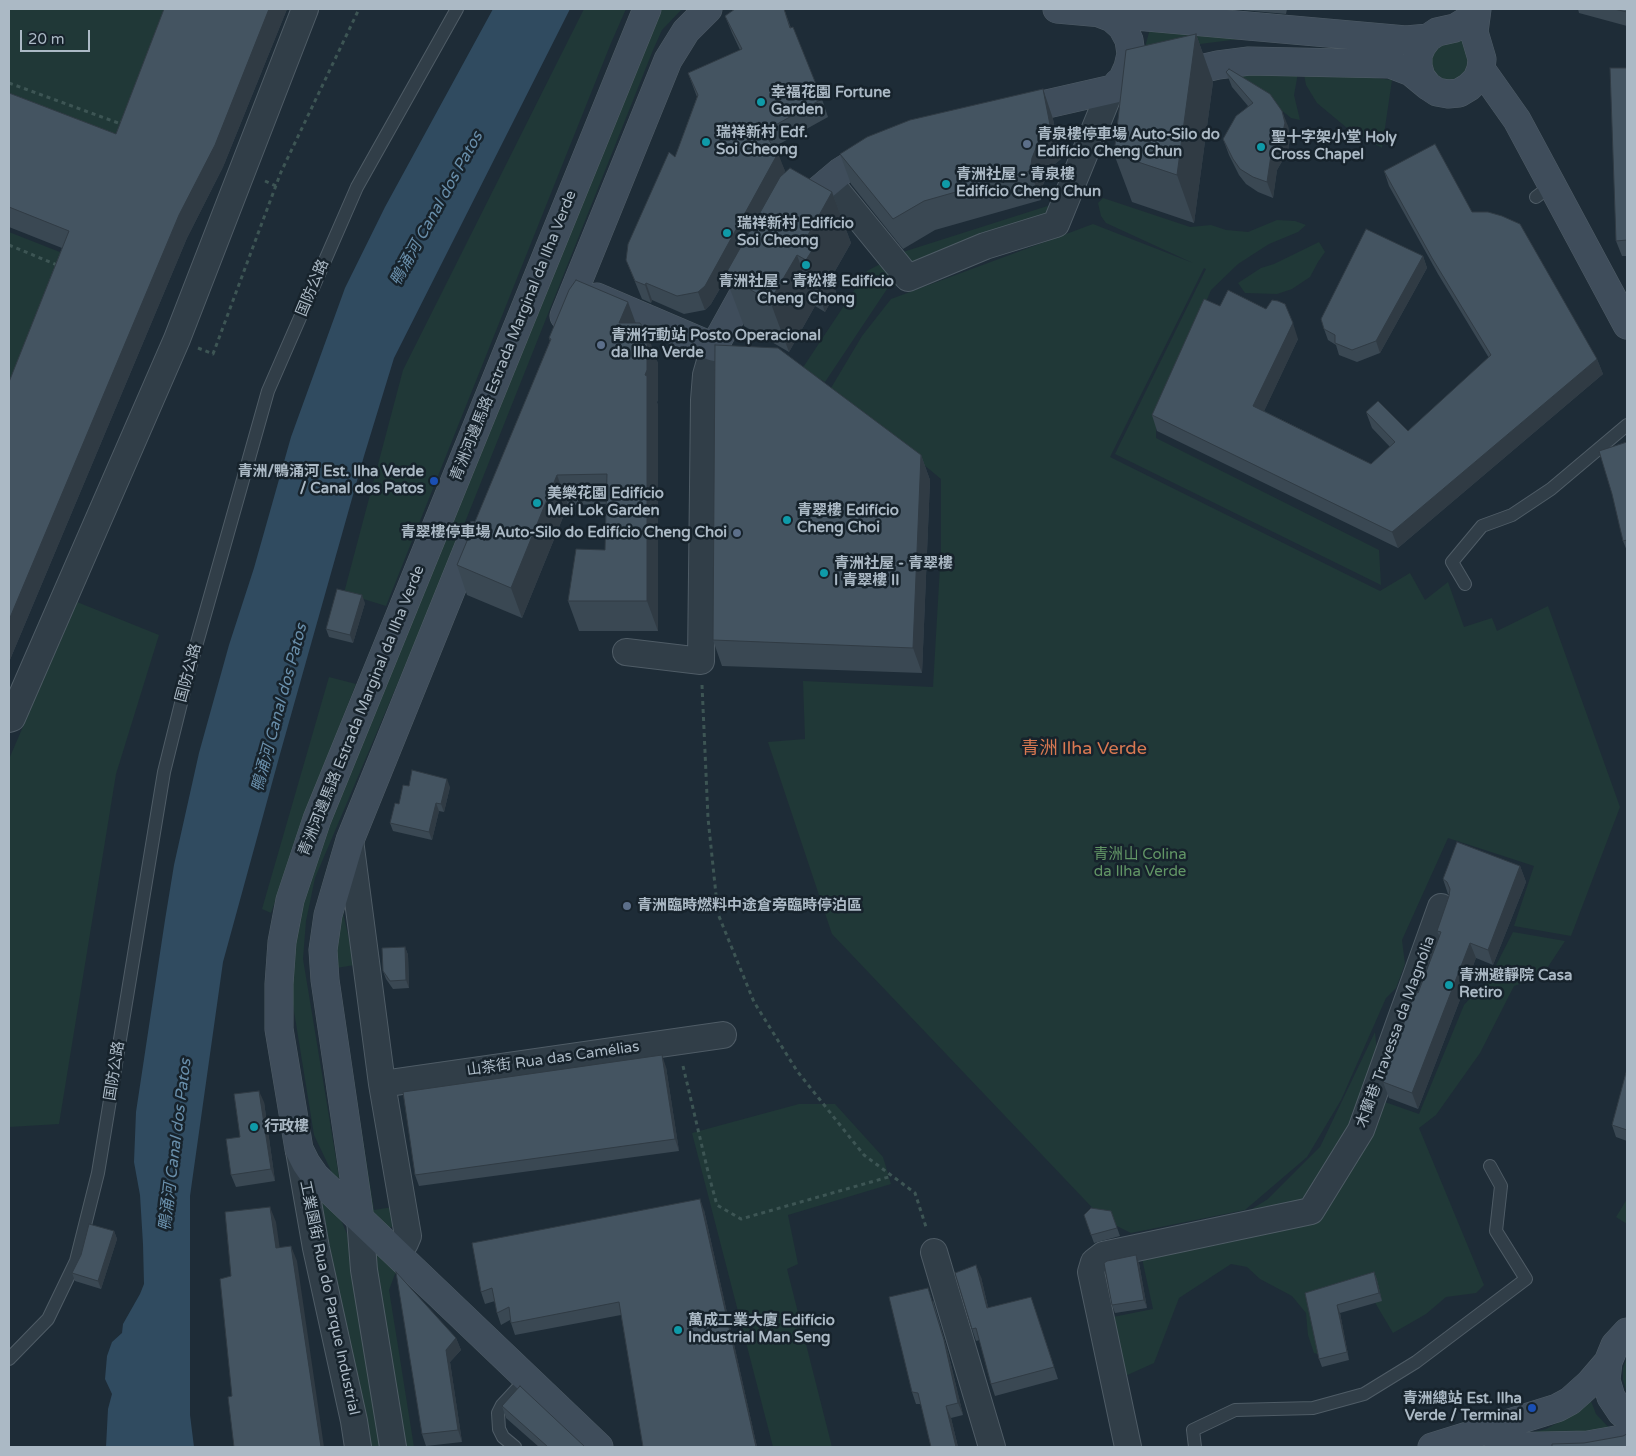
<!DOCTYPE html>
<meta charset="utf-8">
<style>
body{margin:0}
#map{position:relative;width:1636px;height:1456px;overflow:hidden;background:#1e2c37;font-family:"Varela Round",sans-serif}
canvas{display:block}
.frame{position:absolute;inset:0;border:10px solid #abb9c5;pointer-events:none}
.scale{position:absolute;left:20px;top:30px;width:70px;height:22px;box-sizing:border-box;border:2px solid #abb9c5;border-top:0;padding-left:6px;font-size:15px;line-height:18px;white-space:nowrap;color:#abb9c5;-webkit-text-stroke:4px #17232c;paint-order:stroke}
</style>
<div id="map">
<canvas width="1636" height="1456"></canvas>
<div class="frame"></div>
<div class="scale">20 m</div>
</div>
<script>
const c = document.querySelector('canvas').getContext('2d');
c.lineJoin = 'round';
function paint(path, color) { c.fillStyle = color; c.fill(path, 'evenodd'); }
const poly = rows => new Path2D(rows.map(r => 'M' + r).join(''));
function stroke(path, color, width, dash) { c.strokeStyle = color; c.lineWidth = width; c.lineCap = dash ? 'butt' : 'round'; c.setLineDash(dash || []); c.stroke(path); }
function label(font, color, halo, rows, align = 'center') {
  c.font = font + ' "Varela Round","Noto Sans SC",sans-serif'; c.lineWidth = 5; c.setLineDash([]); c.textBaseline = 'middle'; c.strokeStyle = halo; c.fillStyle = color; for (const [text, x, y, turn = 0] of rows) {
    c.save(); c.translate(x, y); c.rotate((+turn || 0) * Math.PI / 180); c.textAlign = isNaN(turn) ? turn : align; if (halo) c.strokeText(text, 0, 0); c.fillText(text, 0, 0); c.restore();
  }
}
paint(poly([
 [9,9,176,9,122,151,9,108],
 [584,9,626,9,611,43,386,606,344,593,403,370],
 [661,9,682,9,662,30,653,50,452,555,315,878,306,921,303,959,339,1177,337,1179,334,1177,314,1135,293,1005,291,957,309,869,647,33],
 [1151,25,1248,38,1144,51],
 [1460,39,1467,44,1472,50,1467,80,1436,83,1426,54,1430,47],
 [1303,69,1392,80,1382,148,1347,128,1317,103,1306,85],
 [1249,73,1298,73,1294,95,1300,120,1291,118,1269,100,1234,78],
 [1103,198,1190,227,1211,225,1226,230,1248,232,1277,220,1295,221,1306,225,1298,232,1269,244,1238,264,1211,290,1156,422,1156,438,1379,550,1381,585,1115,454,1206,269,1204,268,1110,457,1380,591,1410,573,1425,600,1448,582,1464,627,1492,618,1497,631,1548,606,1620,807,1571,936,1514,926,1534,866,1448,838,1402,940,1405,964,1396,988,1386,998,1341,1100,1307,1157,1245,1210,1131,1233,1103,1219,832,934,768,742,805,739,803,681,933,687,941,549,941,479,831,388,862,336,891,299,1093,224,1193,263,1106,223,1101,216,1098,203],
 [1057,203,1065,226,887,289,825,382,802,369,867,271,903,252],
 [9,232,70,256,9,411],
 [1319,242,1325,252,1318,262,1310,277,1292,289,1277,294,1245,293,1238,283,1261,268,1274,264],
 [77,602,159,635,116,774,59,1124,9,1127,9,759],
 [329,677,356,684,310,800,271,913,262,909],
 [338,909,343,913,355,965,336,968,374,1210,393,1207,393,1226,385,1230,376,1231,331,977],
 [1513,932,1565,941,1542,976,1514,986,1480,1053,1436,1115,1419,1128,1484,1285,1476,1293,1446,1297,1426,1314,1393,1333,1370,1294,1336,1308,1332,1358,1314,1353,1308,1335,1306,1313,1292,1296,1260,1279,1247,1267,1231,1264,1179,1298,1154,1363,1123,1377,1108,1318,1153,1309,1141,1254,1234,1220,1268,1199,1320,1147,1375,1032,1382,1101,1419,1114,1464,1005,1490,977],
 [799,1104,835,1104,883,1157,891,1184,788,1215,798,1264,787,1269,832,1447,773,1447,692,1133],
 [319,1187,341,1220,347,1234,380,1447,366,1447],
 [1627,1199,1627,1224,1616,1217],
 [373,1245,406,1271,395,1274,389,1290,414,1447,403,1447],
 [1627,1357,1627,1393,1623,1380,1623,1368],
 [1591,1401,1596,1414,1614,1433,1512,1438,1546,1429,1572,1415]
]), '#203837');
paint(poly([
 [493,9,570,9,394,358,364,456,280,754,223,962,190,1196,190,1415,194,1447,106,1447,108,1409,112,1394,105,1379,107,1356,112,1342,122,1333,123,1324,140,1294,144,1284,143,1244,140,1195,134,1162,136,1112,165,920,174,865,199,753,229,645,254,568,291,437,345,288,385,207]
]), '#304b60');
const lane = poly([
 [1536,197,1552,185],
 [1465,584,1452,562,1482,526,1512,515,1551,489,1627,425],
 [9,1359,48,1319,76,1261,98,1173,164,772,189,671,268,391,357,187,457,9],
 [515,1447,503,1437,499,1429,498,1413,502,1405,527,1378],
 [1195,1447,1193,1430,1235,1410,1313,1408,1364,1394,1416,1362,1526,1279,1496,1231,1501,1186,1490,1166]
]);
const street = poly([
 [829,181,908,278,985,246,1056,224,1111,89],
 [626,652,701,661,704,400,706,375,714,347],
 [9,719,12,718,177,339,305,9],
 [350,840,382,1084,408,1236,405,1243,396,1253],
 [382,1084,723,1035],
 [299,1151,316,1248,354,1421,358,1447],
 [360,1219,364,1270,393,1447],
 [934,1252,992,1447],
 [1128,1447,1091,1272,1094,1262,1103,1255,1311,1211,1361,1130,1441,907]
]);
const secondary = poly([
 [1057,9,1406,40,1428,38],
 [1477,9,1468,20,1455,28,1437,32,1428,38,1422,46,1418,55,1418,66,1421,77,1428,86,1437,92,1448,94,1459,93,1469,87,1477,79,1481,69,1482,59,1474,32,1477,9],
 [1099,13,1112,18,1122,27,1129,40,1131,54,1128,67,1122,80,1118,83],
 [1481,69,1517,120,1627,325],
 [1012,112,1218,65,1249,61,1390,64,1411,72,1428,86],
 [795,210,840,172,877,149],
 [597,297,714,347,755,273],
 [564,316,668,60,686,31,708,9],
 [360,1219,325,980,323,950,328,915,350,840,473,536],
 [1608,1362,1606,1380,1611,1397,1621,1412,1627,1417],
 [599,1447,315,1176,306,1163,299,1149,279,1029,279,984,282,942,290,900,317,819,647,9],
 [1432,1447,1557,1408,1570,1401,1590,1383,1608,1362,1615,1345,1627,1332],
 [1499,1447,1588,1445,1627,1438]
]);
stroke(lane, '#4f5c66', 14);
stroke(street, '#4f5c66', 28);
stroke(secondary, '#4f5c66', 29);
stroke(poly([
 [9,83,121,124,122,121],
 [265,181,276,186],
 [9,245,57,265],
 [198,348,213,354,281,172,359,9],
 [702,685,708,818,718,914,754,1002,797,1071,864,1155,915,1193,927,1230],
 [683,1066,709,1176,717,1205,741,1219,892,1176]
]), '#3d5554', 3, [4, 4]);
stroke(lane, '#313e48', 12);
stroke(street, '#313e48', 26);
stroke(secondary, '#3f4d5b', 28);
paint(poly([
 [164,9,287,9,223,167,187,238,9,662,9,382,62,248,9,227,9,93,116,134],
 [735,9,784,9,791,28,822,99,828,117,774,147,785,171,784,173,832,192,851,243,831,278,836,292,825,312,815,306,789,352,744,326,726,278,711,304,705,310,684,314,652,300,651,303,642,299,626,260,675,157,697,97,688,73,740,50,732,33,725,16],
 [1231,9,1287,9,1286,14],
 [1576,9,1627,9,1627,26,1579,13,1578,9],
 [1196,34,1213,82,1194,223,1132,202,1114,154],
 [1627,68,1627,256,1622,256,1616,241],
 [1226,72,1288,126,1290,138,1288,151,1277,170,1273,198,1258,192,1246,184,1239,175,1229,155,1223,139,1248,106,1232,87],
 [1043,89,1053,119,1061,159,1051,167,1042,187,1041,200,935,230,903,249,851,184,840,154],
 [1384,171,1472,212,1597,359,1603,374,1398,548,1157,431,1152,415,1220,306,1298,339,1264,411,1371,464,1390,447,1372,428,1366,412,1408,431,1489,358,1438,274,1389,186],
 [1423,256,1427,268,1380,353,1357,362,1339,355,1336,345,1328,340,1324,329],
 [636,323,658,363,658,400,657,402,658,406,658,631,579,631,568,601,605,550,606,504,568,505,522,618,467,595,457,565,550,341,549,338],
 [1627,442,1627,551,1623,541],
 [921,455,930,480,922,673,722,666,713,640],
 [365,603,353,643,329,637,326,629],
 [409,786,450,787,444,812,439,811,432,840,393,831,390,823,399,804],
 [1520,866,1526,882,1493,965,1476,958,1418,1109,1389,1098,1383,1082,1440,937,1437,931,1450,895,1448,894,1443,879],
 [405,947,408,955,409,988,393,989,386,979,383,971],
 [666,1067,679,1151,419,1186,415,1175],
 [1627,1069,1627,1141,1616,1137,1612,1125],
 [264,1102,275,1181,236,1187,231,1175,240,1137],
 [704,1210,757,1447,643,1447,621,1315,515,1335,510,1320,501,1325,497,1313,495,1301,485,1304,481,1292],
 [1111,1211,1120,1236,1094,1243,1084,1215],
 [114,1231,117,1239,101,1289,75,1281,72,1273,81,1255],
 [1139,1263,1147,1308,1115,1313,1112,1305],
 [1374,1272,1377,1280,1382,1301,1340,1313,1349,1360,1322,1367,1319,1359,1305,1293],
 [981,1277,988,1307,1035,1309,1058,1379,995,1396,991,1384,980,1340,976,1341,972,1329],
 [933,1300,948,1352,963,1415,951,1418,958,1447,931,1447,921,1404,916,1404,912,1392],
 [456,1338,461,1350,450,1362,462,1442,426,1446,422,1434],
 [502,1406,584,1446,585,1447,539,1447,506,1418]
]), '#3a4853');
paint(poly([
 [269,9,287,9,223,167,187,238,9,662,9,620,179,215],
 [1196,34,1213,82,1194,223,1177,175],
 [1043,89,1053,119,1061,159,1051,167,1042,187,1041,200,1030,171,1032,158],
 [1282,111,1288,126,1290,138,1288,151,1277,170,1273,198,1267,182,1271,155],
 [778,153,785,171,727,276,725,275,726,278,711,304,705,310,698,292],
 [832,192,851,243,831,278,836,292,825,312,806,260,808,235],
 [797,255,815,306,789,352,770,301],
 [1423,256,1427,268,1380,353,1376,341],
 [646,283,652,300,651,303,645,285],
 [628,302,639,332,619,323],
 [1293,323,1298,339,1259,422,1253,406],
 [647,333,658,363,658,400,657,402,658,406,658,631,647,601,645,375],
 [1597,359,1603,374,1398,548,1392,532],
 [921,455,930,480,922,673,913,648],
 [557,475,568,505,522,618,511,588],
 [362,595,365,603,353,643,350,635],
 [447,779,450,787,444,812,441,804],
 [436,803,439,811,432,840,429,832],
 [1520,866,1526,882,1493,965,1488,950],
 [1470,943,1476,958,1418,1109,1412,1093],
 [405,947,408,955,409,988,406,980],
 [662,1055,666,1067,679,1151,675,1139],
 [259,1091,264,1102,275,1181,271,1169],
 [700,1199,704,1210,757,1447,756,1447],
 [270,1207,276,1222,282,1264,276,1248],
 [114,1231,117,1239,101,1289,98,1281],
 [291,1246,297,1261,324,1447,321,1447],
 [1136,1255,1139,1263,1147,1308,1144,1300],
 [976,1265,981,1277,991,1320,987,1308],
 [1374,1272,1377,1280,1382,1301,1379,1293],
 [928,1288,948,1352,963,1415,958,1403],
 [1337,1305,1340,1313,1349,1360,1347,1352],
 [456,1338,461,1350,450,1362,462,1442,458,1430,446,1350],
 [946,1406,951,1418,958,1447,956,1447]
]), '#303b44');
const building = poly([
 [164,9,269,9,215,145,179,215,9,620,9,382,69,231,9,207,9,93,116,134,164,9],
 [735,9,784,9,790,28,793,27,822,99,763,132,778,153,705,286,698,292,677,296,646,283,645,285,635,281,626,260,628,244,669,152,675,157,698,95,688,73,742,49,725,16,735,9],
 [1614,9,1627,9,1627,12,1614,9],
 [1196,34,1177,175,1114,154,1126,50,1196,34],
 [1610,68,1627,68,1627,240,1616,241,1610,68],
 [1229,69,1270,94,1282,111,1285,123,1282,135,1271,155,1267,182,1253,177,1240,169,1233,159,1223,139,1236,116,1253,103,1226,72,1229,69],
 [1043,89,1051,130,1040,138,1032,158,1030,171,924,201,893,219,840,154,867,137,910,120,1043,89],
 [1435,144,1472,212,1488,212,1502,216,1520,224,1597,359,1392,532,1152,415,1204,299,1220,306,1228,290,1266,309,1272,300,1278,301,1285,304,1293,323,1253,406,1371,464,1395,442,1366,412,1378,401,1408,431,1491,355,1432,258,1384,171,1435,144],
 [790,168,832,192,808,235,818,241,806,260,797,255,770,301,725,275,780,177,790,168],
 [1366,229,1423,256,1376,341,1352,350,1335,343,1335,335,1324,329,1321,319,1366,229],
 [576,280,628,302,619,323,640,323,647,333,647,370,645,375,647,376,647,601,568,601,576,549,605,550,607,474,557,475,511,588,457,565,551,339,549,338,569,290,576,280],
 [715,345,778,348,921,455,913,648,713,640,715,345],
 [1627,442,1627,540,1623,541,1612,494,1599,451,1627,442],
 [337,589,362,595,350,635,326,629,337,589],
 [412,770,447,779,441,804,436,803,429,832,390,823,395,803,399,804,403,785,409,786,412,770],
 [1457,842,1520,866,1488,950,1470,943,1412,1093,1383,1082,1415,992,1418,993,1441,932,1437,931,1449,896,1450,889,1447,882,1443,879,1457,842],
 [405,947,406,980,390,981,383,971,382,948,405,947],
 [662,1055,675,1139,415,1175,403,1092,662,1055],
 [1627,1069,1627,1130,1612,1125,1627,1069],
 [259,1091,271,1169,231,1175,226,1139,240,1137,234,1094,259,1091],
 [700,1199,756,1447,643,1447,619,1302,511,1323,509,1307,497,1313,492,1288,481,1292,472,1243,700,1199],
 [270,1207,276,1248,291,1246,321,1447,234,1447,228,1397,232,1396,220,1279,231,1276,225,1212,270,1207],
 [1091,1208,1111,1211,1117,1228,1091,1235,1084,1215,1091,1208],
 [89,1224,114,1231,98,1281,72,1273,81,1255,89,1224],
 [1136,1255,1144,1300,1112,1305,1104,1263,1107,1261,1136,1255],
 [976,1265,987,1308,1031,1297,1054,1367,991,1384,976,1328,972,1329,955,1273,976,1265],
 [396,1272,456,1338,446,1350,458,1430,422,1434,396,1272],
 [1374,1272,1379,1293,1337,1305,1347,1352,1319,1359,1305,1293,1374,1272],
 [928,1288,944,1340,958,1403,946,1406,956,1447,931,1447,918,1393,912,1392,889,1297,928,1288],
 [520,1386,584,1446,585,1447,548,1447,502,1406,520,1386],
 [1627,1434,1627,1447,1552,1447,1552,1444,1584,1443,1623,1436,1627,1434]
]);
paint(building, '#445461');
stroke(building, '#303b44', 1);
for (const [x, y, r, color] of [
 [761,102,5,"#0f9aa8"],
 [706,142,5,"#0f9aa8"],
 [1027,144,5,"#5c6f8a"],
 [1261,147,5,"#0f9aa8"],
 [946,184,5,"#0f9aa8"],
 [727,233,5,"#0f9aa8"],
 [806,265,5,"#0f9aa8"],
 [601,345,5,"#5c6f8a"],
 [434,481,5,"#1a4fb4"],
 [537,503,5,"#0f9aa8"],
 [787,520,5,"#0f9aa8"],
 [737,533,5,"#5c6f8a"],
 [824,573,5,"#0f9aa8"],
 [627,906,5,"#5c6f8a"],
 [1449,985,5,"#0f9aa8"],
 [254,1127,5,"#0f9aa8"],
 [678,1330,5,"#0f9aa8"],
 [1532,1408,5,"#1a4fb4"]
]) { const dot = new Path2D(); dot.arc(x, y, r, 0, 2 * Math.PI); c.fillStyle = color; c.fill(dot); stroke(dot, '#17232c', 2); }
label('bold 15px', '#abb9c5', '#17232c', [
 ["幸福花園 Fortune",771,93],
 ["Garden",771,110],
 ["瑞祥新村 Edf.",716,133],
 ["Soi Cheong",716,150],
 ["青泉樓停車場 Auto-Silo do",1037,135],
 ["Edifício Cheng Chun",1037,152],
 ["聖十字架小堂 Holy",1271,138],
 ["Cross Chapel",1271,155],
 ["青洲社屋 - 青泉樓",956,175],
 ["Edifício Cheng Chun",956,192],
 ["瑞祥新村 Edifício",737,224],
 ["Soi Cheong",737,241],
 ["青洲社屋 - 青松樓 Edifício",806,282,"center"],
 ["Cheng Chong",806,299,"center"],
 ["青洲行動站 Posto Operacional",611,336],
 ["da Ilha Verde",611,353],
 ["青洲/鴨涌河 Est. Ilha Verde",424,472,"right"],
 ["/ Canal dos Patos",424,489,"right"],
 ["美樂花園 Edifício",547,494],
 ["Mei Lok Garden",547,511],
 ["青翠樓 Edifício",797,511],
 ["Cheng Choi",797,528],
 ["青翠樓停車場 Auto-Silo do Edifício Cheng Choi",727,533,"right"],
 ["青洲社屋 - 青翠樓",834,564],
 ["I 青翠樓 II",834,581],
 ["青洲臨時燃料中途倉旁臨時停泊區",637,906],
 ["青洲避靜院 Casa",1459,976],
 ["Retiro",1459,993],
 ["行政樓",264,1127],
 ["萬成工業大廈 Edifício",688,1321],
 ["Industrial Man Seng",688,1338],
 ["青洲總站 Est. Ilha",1522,1399,"right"],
 ["Verde / Terminal",1522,1416,"right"]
], 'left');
label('15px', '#abb9c5', '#17232c', [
 ["国防公路",313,288,-67],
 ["青洲河邊馬路 Estrada Marginal da Ilha Verde",514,336,-68],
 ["国防公路",189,673,-75],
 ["青洲河邊馬路 Estrada Marginal da Ilha Verde",362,711,-68],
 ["木蘭巷 Travessa da Magnólia",1396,1032,-70],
 ["山茶街 Rua das Camélias",553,1059,-8],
 ["国防公路",115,1071,-81],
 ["工業園街 Rua do Parque Industrial",329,1298,78]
]);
label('15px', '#629666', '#17232c', [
 ["青洲山 Colina",1140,855],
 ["da Ilha Verde",1140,872]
]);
label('italic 16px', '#698fab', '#17232c', [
 ["鴨涌河 Canal dos Patos",437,209,-61],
 ["鴨涌河 Canal dos Patos",280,708,-75],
 ["鴨涌河 Canal dos Patos",176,1145,-83]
]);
label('18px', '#d97952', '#17232c', [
 ["青洲 Ilha Verde",1084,749]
]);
</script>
